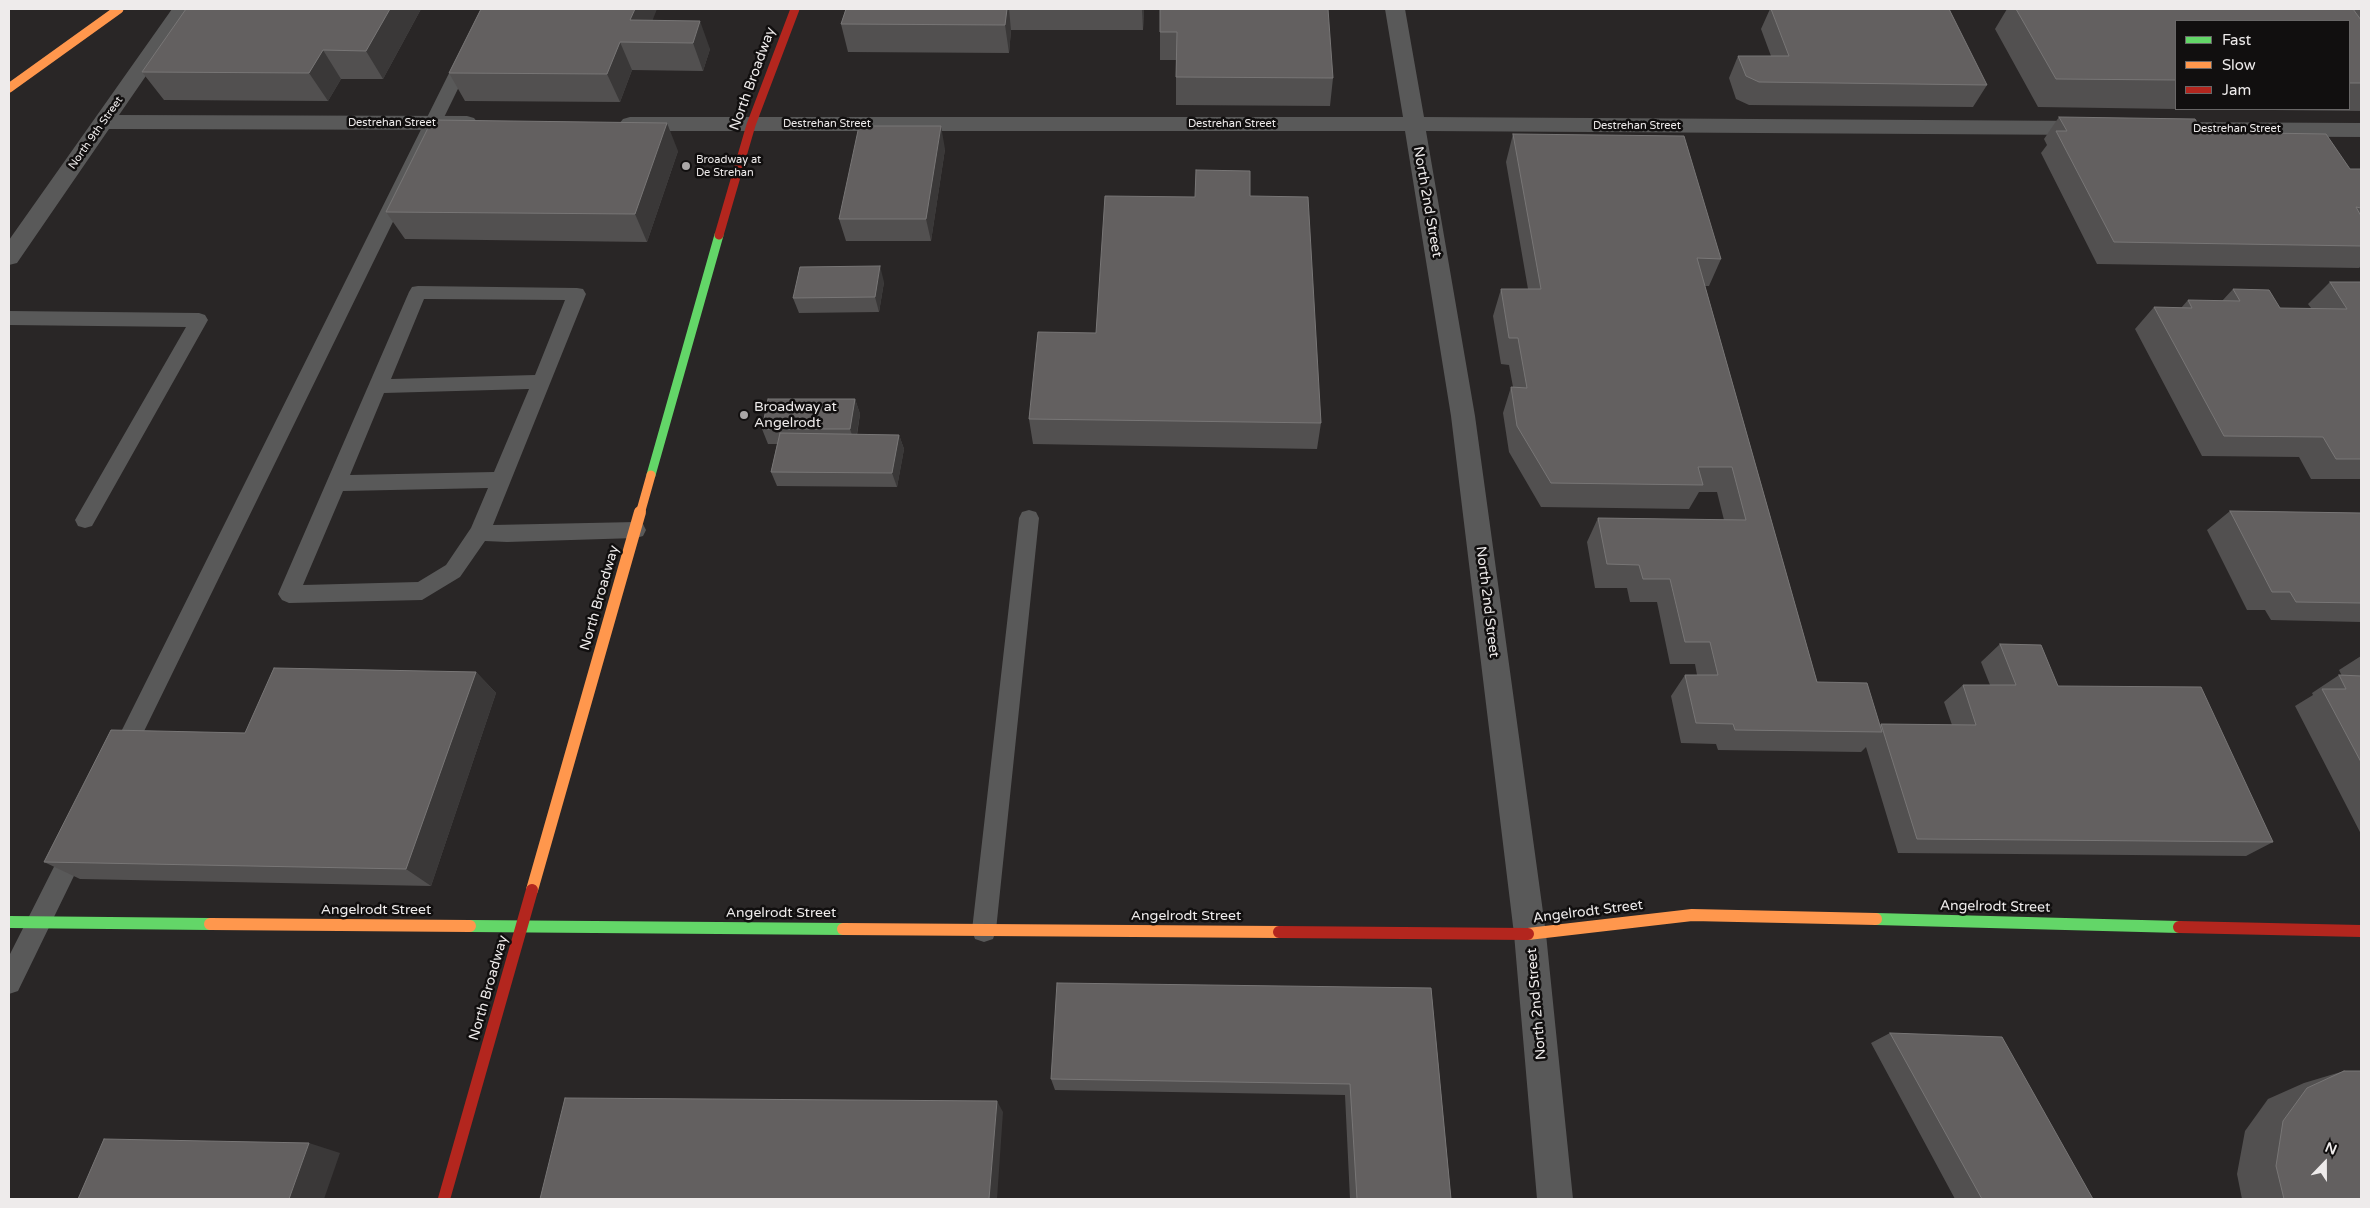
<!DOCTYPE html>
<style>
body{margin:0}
#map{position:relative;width:2370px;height:1208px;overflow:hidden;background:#292626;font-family:"Varela Round",sans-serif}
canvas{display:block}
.frame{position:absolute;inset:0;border:10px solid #eeebeb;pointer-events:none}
.legend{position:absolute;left:2175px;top:20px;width:175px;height:90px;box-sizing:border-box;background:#110f0f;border:1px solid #696767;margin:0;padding:6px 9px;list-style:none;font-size:15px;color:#eeebeb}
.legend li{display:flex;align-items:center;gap:10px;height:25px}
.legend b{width:25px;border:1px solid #696767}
.north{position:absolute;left:2300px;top:1138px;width:50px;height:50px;-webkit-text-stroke:4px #110f0f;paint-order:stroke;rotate:22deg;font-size:14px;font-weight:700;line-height:20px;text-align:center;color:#eeebeb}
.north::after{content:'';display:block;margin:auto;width:18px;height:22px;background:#eeebeb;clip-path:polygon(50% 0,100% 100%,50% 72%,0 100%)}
</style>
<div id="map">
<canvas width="2370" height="1208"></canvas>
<div class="frame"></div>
<ul class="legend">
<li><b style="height:6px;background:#63d668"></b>Fast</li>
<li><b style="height:6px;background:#ff974d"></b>Slow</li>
<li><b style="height:6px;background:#b3261e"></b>Jam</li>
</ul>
<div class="north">N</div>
</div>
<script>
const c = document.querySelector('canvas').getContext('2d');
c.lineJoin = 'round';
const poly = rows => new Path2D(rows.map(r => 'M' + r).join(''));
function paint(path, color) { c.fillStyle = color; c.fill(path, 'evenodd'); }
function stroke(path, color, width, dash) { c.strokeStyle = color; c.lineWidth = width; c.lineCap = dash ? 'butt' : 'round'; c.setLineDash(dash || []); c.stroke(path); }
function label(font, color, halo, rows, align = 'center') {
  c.font = font + ' "Varela Round",sans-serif'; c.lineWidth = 5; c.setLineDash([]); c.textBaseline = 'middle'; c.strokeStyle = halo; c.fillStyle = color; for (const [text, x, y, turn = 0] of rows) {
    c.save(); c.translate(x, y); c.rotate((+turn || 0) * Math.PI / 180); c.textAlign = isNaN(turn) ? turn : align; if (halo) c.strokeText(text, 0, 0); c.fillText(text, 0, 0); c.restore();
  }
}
paint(poly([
 [481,9,497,9,128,764,120,767,112,764,109,757,112,750,481,9],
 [418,286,577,288,583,289,586,294,493,525,636,522,643,524,646,530,643,536,636,538,507,542,485,541,460,577,422,600,289,603,282,600,278,594,409,292,412,287,418,286],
 [424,299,565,300,535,375,391,379,424,299],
 [529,389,494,472,350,475,384,393,529,389],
 [488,488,471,528,446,565,418,582,303,585,343,491,488,488],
 [9,311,199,313,205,315,208,320,92,526,85,528,78,526,75,520,186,327,9,325,9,311],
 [1029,510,1036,512,1039,518,996,930,993,939,984,942,975,939,972,930,1019,518,1022,512,1029,510],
 [77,834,85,837,89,845,18,991,9,994,9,956,69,837,77,834]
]), '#595959');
paint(poly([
 [172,9,192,9,119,115,467,116,474,118,478,123,474,128,467,130,109,129,17,263,9,265,9,240,172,9],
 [1385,9,1405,9,1424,117,2090,121,2097,123,2101,128,2097,133,2090,135,1426,131,1475,416,1546,934,1573,1199,1537,1199,1514,934,1451,416,1405,131,630,131,623,129,619,124,623,119,630,117,1403,117,1385,9],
 [2165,122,2361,123,2361,137,2165,136,2158,134,2154,129,2158,124,2165,122]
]), '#595959');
stroke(poly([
 [651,475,719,235]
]), '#63d668', 9);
stroke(poly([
 [1876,919,2179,927],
 [9,922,210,924],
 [470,926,843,929]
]), '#63d668', 12);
stroke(poly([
 [9,88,119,9],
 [640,514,651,475]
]), '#ff974d', 9);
stroke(poly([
 [532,890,640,512],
 [210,924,470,926],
 [843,929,1279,932],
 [1528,934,1692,915,1876,919]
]), '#ff974d', 12);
stroke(poly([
 [719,235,751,125,795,9]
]), '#b3261e', 9);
stroke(poly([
 [2179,927,2361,931],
 [1279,932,1528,934],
 [444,1199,532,890]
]), '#b3261e', 12);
paint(poly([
 [421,9,383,79,341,79,328,101,164,100,142,72],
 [846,9,1144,9,1143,30,1011,30,1009,53,848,52,841,24],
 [1160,9,1333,78,1330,106,1176,105,1176,60,1160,60],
 [1770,9,1949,9,1987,85,1973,107,1749,105,1736,99,1729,78,1738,56,1771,56,1761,29],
 [2007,9,2361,9,2361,111,2185,109,2349,109,2349,21,2176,21,2176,109,2038,107,1995,29],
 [652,20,710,49,703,71,632,70,620,102,465,101,449,73],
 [2059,117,2203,132,2350,169,2361,169,2361,266,2359,268,2097,264,2041,153,2047,145,2044,139],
 [1513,134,1721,259,1709,286,1705,286,1817,682,1880,725,1881,724,1952,725,1944,702,1963,685,1990,685,1981,662,2000,644,2273,842,2246,856,1898,853,1866,747,1861,752,1718,750,1716,744,1681,743,1671,696,1685,675,1697,675,1695,664,1670,664,1657,602,1630,602,1627,588,1595,588,1587,542,1598,518,1724,520,1717,492,1699,492,1689,509,1541,507,1509,452,1503,413,1511,387,1513,387,1509,365,1501,364,1493,316,1501,289,1528,289,1506,162],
 [945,149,931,241,846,241,839,219],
 [678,151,647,242,405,239,386,212],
 [1250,196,1321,423,1317,449,1033,444,1029,419,1096,333,1195,197],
 [884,282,879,312,799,313,793,298],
 [2330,282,2361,282,2361,479,2311,479,2299,457,2202,456,2135,329,2154,307,2181,308,2188,300,2222,301,2233,289,2280,308,2311,308,2308,304],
 [855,399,860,414,857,435,899,435,904,449,897,487,777,486,771,472,777,444,768,444,762,429],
 [2230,511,2361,513,2361,622,2271,620,2265,610,2247,610,2207,530],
 [2361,656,2361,834,2295,706,2313,695,2312,693,2339,675,2342,676,2339,670],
 [476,672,496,693,431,886,80,879,44,862],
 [1431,988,1451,1199,1350,1199,1345,1095,1055,1090,1051,1079],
 [1890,1033,2093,1199,1955,1199,1871,1043],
 [2344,1071,2361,1199,2242,1199,2237,1174,2245,1131,2268,1099,2304,1083]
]), '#525050');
paint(poly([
 [390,9,421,9,383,79,366,51],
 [635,9,657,9,644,42,630,20],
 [1007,9,1009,9,1011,30,1009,53,1005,25],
 [1142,9,1144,9,1143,30],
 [700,21,710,49,703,71,693,43],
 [620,42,632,70,620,102,607,74],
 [323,50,341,79,328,101,309,73],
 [667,123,678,151,647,242,635,214],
 [941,126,945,149,931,241,926,219],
 [880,266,884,282,879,312,875,297],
 [855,399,860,414,855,444,850,429],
 [899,435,904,449,897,487,892,473],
 [476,672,496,693,431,886,406,869],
 [997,1101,1003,1112,997,1199,989,1199],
 [309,1143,340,1153,324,1199,289,1199]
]), '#3a3838');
const building = poly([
 [186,9,390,9,366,51,323,50,309,73,142,72,186,9],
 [481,9,635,9,630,20,700,21,693,43,620,42,607,74,449,73,481,9],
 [846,9,1007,9,1005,25,841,24,846,9],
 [1160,9,1328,9,1333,78,1176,77,1177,32,1160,32,1160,9],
 [1771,9,1949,9,1987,85,1759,82,1746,76,1738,56,1789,56,1771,9],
 [2016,9,2353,9,2361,20,2361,83,2349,83,2349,21,2176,21,2176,80,2056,79,2016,9],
 [2059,117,2195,119,2203,132,2326,134,2350,169,2361,169,2361,208,2356,207,2361,216,2361,246,2114,242,2056,131,2067,131,2059,117],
 [432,120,667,123,635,214,386,212,432,120],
 [859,126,941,126,926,219,839,219,859,126],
 [1513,134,1684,136,1721,259,1697,258,1817,682,1867,683,1882,732,1735,730,1733,724,1696,723,1685,675,1718,675,1710,642,1685,642,1670,579,1643,579,1639,565,1607,564,1598,518,1746,520,1732,467,1698,467,1703,485,1551,483,1517,426,1511,387,1527,388,1518,338,1509,338,1501,289,1541,289,1513,134],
 [1196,170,1250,171,1250,196,1308,197,1321,423,1029,419,1038,332,1096,333,1105,196,1195,197,1196,170],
 [880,266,875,297,793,298,800,267,880,266],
 [2330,282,2361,282,2361,459,2336,459,2323,437,2224,436,2154,307,2192,308,2188,300,2240,301,2233,289,2269,290,2280,308,2347,309,2330,282],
 [768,399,855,399,850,429,762,429,768,399],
 [780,433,899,435,892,473,771,472,780,433],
 [2230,511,2361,513,2361,603,2296,602,2290,592,2272,592,2230,511],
 [2000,644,2041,645,2058,686,2201,687,2273,842,1917,839,1881,724,1976,725,1963,685,2016,685,2000,644],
 [274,668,476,672,406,869,44,862,111,730,245,733,274,668],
 [2339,675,2361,676,2361,762,2322,689,2346,689,2339,675],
 [1057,983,1431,988,1451,1199,1357,1199,1350,1084,1051,1079,1057,983],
 [1890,1033,2002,1037,2093,1199,1982,1199,1890,1033],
 [2344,1071,2361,1071,2361,1199,2284,1199,2276,1166,2283,1121,2307,1088,2344,1071],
 [565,1098,997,1101,989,1199,540,1199,565,1098],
 [104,1139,309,1143,289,1199,78,1199,104,1139]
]);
paint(building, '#636060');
stroke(building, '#787676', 1);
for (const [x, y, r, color] of [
 [686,166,5,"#a9a6a6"],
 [744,415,5,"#a9a6a6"]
]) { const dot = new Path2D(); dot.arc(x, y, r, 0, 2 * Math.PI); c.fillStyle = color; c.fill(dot); stroke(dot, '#110f0f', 2); }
label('11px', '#eeebeb', '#110f0f', [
 ["Destrehan Street",392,123],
 ["Destrehan Street",827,124],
 ["Destrehan Street",1232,124],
 ["Destrehan Street",1637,126],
 ["Destrehan Street",2237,129],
 ["North 9th Street",96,133,-55]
]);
label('11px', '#eeebeb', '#110f0f', [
 ["Broadway at",696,160],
 ["De Strehan",696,173]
], 'left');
label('14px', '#eeebeb', '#110f0f', [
 ["North Broadway",753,79,-70],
 ["North 2nd Street",1427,202,80],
 ["North Broadway",600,598,-74],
 ["North 2nd Street",1487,602,83],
 ["Angelrodt Street",1995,907,1],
 ["Angelrodt Street",376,910],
 ["Angelrodt Street",1588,912,-7],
 ["Angelrodt Street",781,913],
 ["Angelrodt Street",1186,916],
 ["North Broadway",489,988,-74],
 ["North 2nd Street",1537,1004,-95]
]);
label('14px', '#eeebeb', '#110f0f', [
 ["Broadway at",754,407],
 ["Angelrodt",754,423]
], 'left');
</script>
